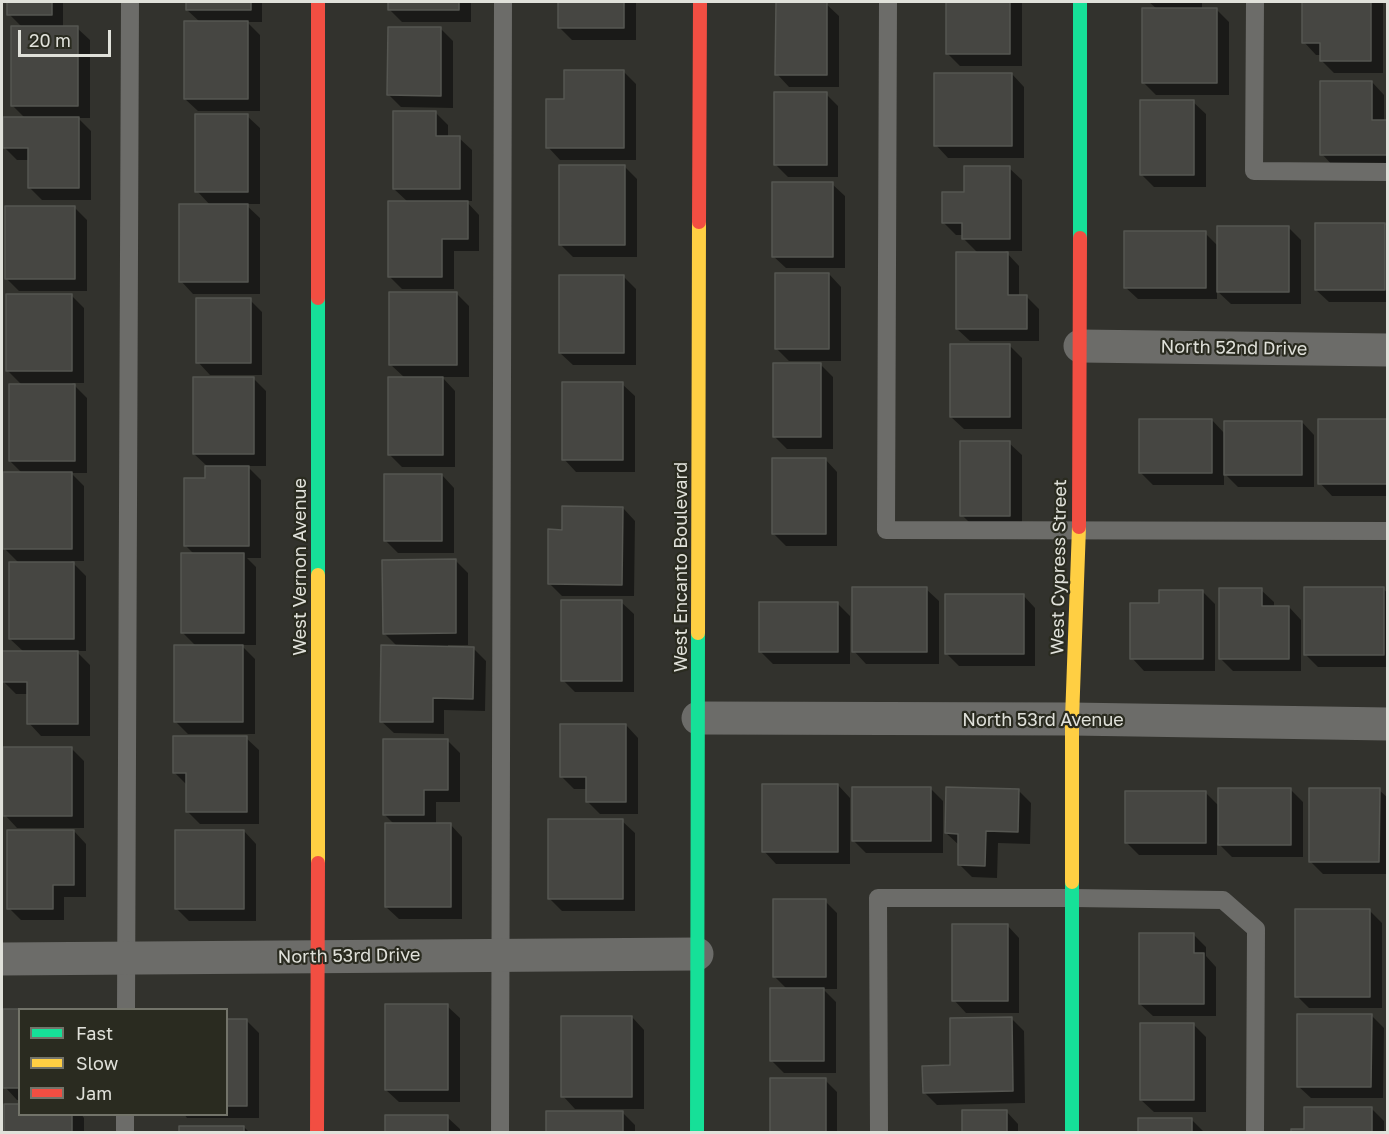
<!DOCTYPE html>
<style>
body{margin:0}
#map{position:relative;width:1389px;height:1134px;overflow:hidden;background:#32322d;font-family:"Golos Text",sans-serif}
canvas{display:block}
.frame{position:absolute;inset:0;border:3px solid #e0e1da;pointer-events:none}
.legend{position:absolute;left:18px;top:1008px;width:210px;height:108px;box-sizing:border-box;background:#2a2b20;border:2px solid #73746a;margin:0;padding:8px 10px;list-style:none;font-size:18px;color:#e0e1da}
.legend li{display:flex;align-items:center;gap:12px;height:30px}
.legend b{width:30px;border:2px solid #73746a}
.scale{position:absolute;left:18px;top:30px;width:93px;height:27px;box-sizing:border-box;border:3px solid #e0e1da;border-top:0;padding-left:8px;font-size:18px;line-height:21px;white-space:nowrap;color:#e0e1da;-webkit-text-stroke:4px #2a2b20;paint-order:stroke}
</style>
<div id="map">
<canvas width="1389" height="1134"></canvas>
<div class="frame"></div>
<ul class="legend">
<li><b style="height:8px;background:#16e098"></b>Fast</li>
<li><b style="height:8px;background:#ffcf43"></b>Slow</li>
<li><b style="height:8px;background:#f24e42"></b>Jam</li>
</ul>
<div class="scale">20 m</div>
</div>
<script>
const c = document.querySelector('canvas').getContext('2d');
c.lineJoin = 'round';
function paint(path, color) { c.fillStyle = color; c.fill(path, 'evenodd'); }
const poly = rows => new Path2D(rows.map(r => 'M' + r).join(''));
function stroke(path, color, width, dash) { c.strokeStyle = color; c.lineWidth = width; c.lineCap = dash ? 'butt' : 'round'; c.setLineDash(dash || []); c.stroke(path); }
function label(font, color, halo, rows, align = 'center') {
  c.font = font + ' "Golos Text",sans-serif'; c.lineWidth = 4.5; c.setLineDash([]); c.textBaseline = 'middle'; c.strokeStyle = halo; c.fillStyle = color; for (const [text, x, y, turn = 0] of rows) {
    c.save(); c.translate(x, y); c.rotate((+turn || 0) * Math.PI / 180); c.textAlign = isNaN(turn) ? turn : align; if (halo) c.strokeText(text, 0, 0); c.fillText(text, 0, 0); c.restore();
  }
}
paint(poly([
 [9,2,63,2,63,28,77,28,90,40,90,118,78,118,91,131,91,200,42,200,30,188,30,160,17,160,5,148,25,118,12,105,23,28,9,14],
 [187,2,262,2,262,22,247,22,260,35,260,111,198,111,185,99,200,22,187,10],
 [390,2,471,2,471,22,402,22,390,10],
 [559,2,636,2,636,40,572,40,559,27],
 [789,2,824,2,839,16,839,87,789,87,777,74,791,3],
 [948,2,1022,2,1022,66,960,66,948,54],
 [1149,2,1202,2,1202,9,1216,9,1229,22,1229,95,1156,95,1144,83,1157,9],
 [1304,2,1381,2,1383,3,1383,73,1334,73,1322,61,1322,55,1316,55,1304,42],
 [441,29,453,41,453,108,401,107,389,95],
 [624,72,636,84,636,160,560,160,548,147,566,101],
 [1012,74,1024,87,1024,158,948,158,936,145],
 [1372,82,1384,95,1384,122,1388,122,1388,167,1334,167,1322,154],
 [826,94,838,106,838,177,788,177,776,165],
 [1193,102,1206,114,1206,187,1154,187,1141,174],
 [435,112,448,125,448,138,459,138,472,150,472,201,466,201,479,215,479,251,454,251,454,289,402,289,390,277,408,202,394,189],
 [247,116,260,128,260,204,245,204,260,218,260,294,193,294,181,281,211,206,197,191],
 [625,167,637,179,637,257,573,257,560,244],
 [1009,168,1022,180,1022,251,1005,251,1019,266,1019,296,1026,296,1039,309,1039,341,970,341,957,329,978,253,964,239,964,235,956,235,943,222,965,193],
 [832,184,845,196,845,268,786,268,773,256],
 [75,208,87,220,87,291,19,291,7,279],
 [1384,224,1388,227,1388,302,1329,302,1316,290],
 [1289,228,1301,240,1301,304,1231,304,1217,291,1217,299,1138,299,1125,287,1205,233,1218,246],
 [829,274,841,287,841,361,789,361,777,349],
 [624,277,636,289,636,365,573,365,560,353],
 [457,294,469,306,469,377,442,377,455,391,455,467,402,467,390,455,405,378,391,365],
 [71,295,84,308,84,383,72,383,87,398,87,473,71,473,84,486,84,561,71,561,86,576,86,651,76,651,90,665,90,736,41,736,29,723,29,694,16,694,3,681,24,652,10,639,19,563,5,549,23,474,10,461,22,385,8,371],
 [250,300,262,312,262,375,210,375,198,362],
 [1010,346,1022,358,1022,429,964,429,951,417],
 [820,364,833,377,833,449,787,449,774,436],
 [253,378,266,391,266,466,247,466,261,480,261,558,247,558,256,567,256,645,241,645,255,659,255,734,188,734,176,722,196,646,183,633,194,554,185,545,207,480,207,466,194,454],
 [622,384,635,396,635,472,576,472,564,459],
 [1212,420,1225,434,1302,422,1314,435,1314,487,1238,487,1224,473,1224,485,1153,485,1140,472],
 [1388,420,1388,496,1332,496,1320,483],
 [1009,443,1022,455,1022,527,974,527,962,515],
 [825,459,837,472,837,546,786,546,773,533],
 [442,475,454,488,454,553,398,553,385,540],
 [623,508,635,521,634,596,562,596,549,583,564,531],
 [456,561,468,573,468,645,448,645,448,648,473,648,486,661,485,711,444,710,444,734,394,733,381,721,398,647,384,633],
 [926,589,939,601,939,664,866,664,854,651],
 [1383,589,1388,593,1388,667,1318,667,1306,655],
 [1261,590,1274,602,1274,607,1289,607,1301,620,1301,671,1233,671,1220,658],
 [1202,591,1215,604,1215,671,1144,671,1132,658,1161,605],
 [1023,595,1035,608,1035,666,959,666,947,654],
 [621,602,634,614,634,692,575,692,563,680],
 [838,604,850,616,850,664,773,664,760,651],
 [626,725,638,738,638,814,600,814,588,802,588,789,574,789,561,776],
 [246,738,259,750,259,824,200,824,187,811,187,785,175,773],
 [447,740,460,753,460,802,436,802,436,824,450,824,462,837,462,919,399,919,386,907,394,824,384,814],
 [71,748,84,761,84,828,17,828,5,815],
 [838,785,850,798,850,864,776,864,764,851],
 [931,789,943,801,943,853,866,853,854,841],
 [1018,790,1031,803,1030,844,998,843,997,878,972,877,959,864,960,846,946,833],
 [1291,790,1303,802,1303,857,1232,857,1217,842,1217,855,1139,855,1126,842,1205,792,1219,806],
 [1379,790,1388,798,1388,874,1323,874,1310,861],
 [622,821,635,833,635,911,562,911,550,899],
 [74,831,86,844,86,897,64,897,64,920,21,920,9,908],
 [244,831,256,844,256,921,189,921,177,909],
 [825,901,837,913,837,989,823,989,836,1002,836,1073,784,1073,772,1061,788,990,774,976],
 [1370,911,1382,923,1382,1008,1309,1008,1297,996],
 [1007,925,1019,938,1019,1013,966,1013,954,1000],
 [1193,934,1206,947,1206,956,1216,967,1216,1016,1153,1016,1140,1004],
 [447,1006,460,1018,460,1102,399,1102,386,1090],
 [20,1011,20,1100,17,1100,5,1087],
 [1371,1015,1384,1028,1383,1098,1311,1098,1298,1086],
 [632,1017,644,1030,644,1109,575,1109,563,1096],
 [1011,1018,1024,1031,1025,1103,937,1105,924,1092],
 [226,1020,246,1020,259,1033,259,1118,187,1118,184,1114,226,1114],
 [1193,1024,1206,1037,1206,1112,1154,1112,1141,1100],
 [772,1080,825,1080,837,1092,837,1132,772,1132],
 [6,1105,20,1114,81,1114,84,1118,84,1132,6,1132],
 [1372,1109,1384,1121,1384,1132,1293,1132,1293,1131,1306,1131],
 [964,1111,1006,1111,1018,1124,1018,1132,964,1132],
 [548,1112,622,1112,635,1125,635,1132,548,1132],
 [386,1117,447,1117,460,1129,460,1132,386,1132],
 [1139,1119,1191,1119,1204,1132,1139,1132],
 [181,1127,244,1127,249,1132,181,1132]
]), '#0007');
const building = poly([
 [7,2,52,2,52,15,7,15,7,2],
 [186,2,251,2,251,10,186,10,186,2],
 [388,2,459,2,459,10,388,10,388,2],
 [558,2,624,2,624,28,558,28,558,2],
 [776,2,827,2,827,75,775,75,776,2],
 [946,2,1010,2,1010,54,946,54,946,2],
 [1302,2,1371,2,1371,61,1320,61,1320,43,1302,43,1302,2],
 [1142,8,1217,8,1217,83,1142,83,1142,8],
 [184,21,248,21,248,99,184,99,184,21],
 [11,26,78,26,78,106,11,106,11,26],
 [388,27,441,27,441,96,387,95,388,27],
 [564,70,624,70,624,148,546,148,546,99,564,99,564,70],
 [934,73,1012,73,1012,146,934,146,934,73],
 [1320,81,1372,81,1372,120,1388,120,1388,155,1320,155,1320,81],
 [774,92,827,92,827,165,774,165,774,92],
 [1140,100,1194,100,1194,175,1140,175,1140,100],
 [393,111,436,111,436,136,460,136,460,189,393,189,393,111],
 [195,114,248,114,248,192,195,192,195,114],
 [3,117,79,117,79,188,28,188,28,148,3,148,3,117],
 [559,165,625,165,625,245,559,245,559,165],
 [964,166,1010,166,1010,239,962,239,962,223,942,223,942,192,964,192,964,166],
 [772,182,833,182,833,257,772,257,772,182],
 [388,201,468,201,468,239,442,239,442,277,388,277,388,201],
 [179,204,248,204,248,282,179,282,179,204],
 [5,206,75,206,75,279,5,279,5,206],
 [1315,223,1385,223,1385,290,1315,290,1315,223],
 [1217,226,1289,226,1289,292,1217,292,1217,226],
 [1124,231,1206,231,1206,288,1124,288,1124,231],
 [956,252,1008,252,1008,295,1027,295,1027,329,956,329,956,252],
 [775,273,829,273,829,349,775,349,775,273],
 [559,275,624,275,624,353,559,353,559,275],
 [389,292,457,292,457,365,389,365,389,292],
 [6,294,72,294,72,371,6,371,6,294],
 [196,298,251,298,251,363,196,363,196,298],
 [950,344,1010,344,1010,417,950,417,950,344],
 [773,363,821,363,821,437,773,437,773,363],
 [193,377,254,377,254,454,193,454,193,377],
 [388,377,443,377,443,455,388,455,388,377],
 [562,382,623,382,623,460,562,460,562,382],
 [9,384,75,384,75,461,9,461,9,384],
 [1139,419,1212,419,1212,473,1139,473,1139,419],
 [1318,419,1388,419,1388,484,1318,484,1318,419],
 [1224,421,1302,421,1302,475,1224,475,1224,421],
 [960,441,1010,441,1010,516,960,516,960,441],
 [772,458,826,458,826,534,772,534,772,458],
 [205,466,249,466,249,546,184,546,184,478,205,478,205,466],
 [3,472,72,472,72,549,3,549,3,472],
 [384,474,442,474,442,541,384,541,384,474],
 [562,506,623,507,622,585,548,584,548,529,562,530,562,506],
 [181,553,244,553,244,633,181,633,181,553],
 [456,559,456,633,383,634,382,560,456,559],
 [9,562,74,562,74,639,9,639,9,562],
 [852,587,927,587,927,652,852,652,852,587],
 [1304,587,1384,587,1384,655,1304,655,1304,587],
 [1219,588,1262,588,1262,606,1289,606,1289,659,1219,659,1219,588],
 [1159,590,1203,590,1203,659,1130,659,1130,603,1159,603,1159,590],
 [945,594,1024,594,1024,654,945,654,945,594],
 [561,600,622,600,622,681,561,681,561,600],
 [759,602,838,602,838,652,759,652,759,602],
 [174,645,243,645,243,722,174,722,174,645],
 [381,645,474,647,473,699,433,698,433,722,380,722,381,645],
 [2,651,78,651,78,724,27,724,27,682,2,682,2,651],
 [560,724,626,724,626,802,586,802,586,777,560,777,560,724],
 [173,736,247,736,247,812,186,812,186,773,173,773,173,736],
 [383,739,448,739,448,790,424,790,424,815,383,815,383,739],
 [3,747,72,747,72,816,3,816,3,747],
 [762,784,838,784,838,852,762,852,762,784],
 [852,787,931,787,931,841,852,841,852,787],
 [946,787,1019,789,1018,832,986,831,985,866,958,865,958,834,945,833,946,787],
 [1218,788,1291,788,1291,845,1218,845,1218,788],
 [1309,788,1380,788,1379,862,1309,862,1309,788],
 [1125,791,1206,791,1206,843,1125,843,1125,791],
 [548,819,623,819,623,899,548,899,548,819],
 [385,823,451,823,451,907,385,907,385,823],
 [7,830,74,830,74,885,53,885,53,909,7,909,7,830],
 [175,830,244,830,244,909,175,909,175,830],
 [773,899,826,899,826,977,773,977,773,899],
 [1295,909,1370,909,1370,997,1295,997,1295,909],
 [952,924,1008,924,1008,1001,952,1001,952,924],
 [1139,933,1194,933,1194,953,1204,953,1204,1004,1139,1004,1139,933],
 [770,988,824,988,824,1061,770,1061,770,988],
 [385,1004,448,1004,448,1090,385,1090,385,1004],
 [3,1009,73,1009,20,1010,20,1088,3,1088,3,1009],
 [1297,1014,1372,1014,1371,1087,1297,1087,1297,1014],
 [561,1016,632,1016,632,1097,561,1097,561,1016],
 [1012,1017,1013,1091,923,1093,922,1066,950,1065,950,1018,1012,1017],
 [226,1019,247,1019,247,1106,226,1106,226,1019],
 [1140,1023,1194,1023,1194,1100,1140,1100,1140,1023],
 [770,1078,826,1078,826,1132,770,1132,770,1078],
 [4,1104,20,1104,20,1114,72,1114,72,1132,4,1132,4,1104],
 [1304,1107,1372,1107,1372,1132,1291,1132,1291,1129,1304,1129,1304,1107],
 [962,1110,1007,1110,1007,1132,962,1132,962,1110],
 [546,1111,623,1111,623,1132,546,1132,546,1111],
 [385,1115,448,1115,448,1132,385,1132,385,1115],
 [1138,1118,1192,1118,1192,1132,1138,1132,1138,1118],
 [179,1126,244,1126,244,1132,179,1132,179,1126]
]);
paint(building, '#464642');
stroke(building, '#565752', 1.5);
stroke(poly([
 [888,2,886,530,1388,531],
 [1255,2,1254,171,1388,172],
 [126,1010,130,2],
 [125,1132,125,1114],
 [500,1132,503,2],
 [879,1132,878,898,1073,898,1223,900,1256,929,1255,1132]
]), '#6c6c69', 18);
stroke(poly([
 [1080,346,1388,350],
 [698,718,1072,719,1388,724],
 [2,959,697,954]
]), '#6c6c69', 33);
stroke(poly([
 [1080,238,1080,2],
 [318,298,318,575],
 [1072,882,1072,1132],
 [697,1132,698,633]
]), '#16e098', 14);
stroke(poly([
 [318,575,318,863],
 [698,633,699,222],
 [1072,882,1072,719,1079,527]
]), '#ffcf43', 14);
stroke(poly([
 [318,2,318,298],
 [699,222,700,2],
 [1079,527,1080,238],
 [317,1132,318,863]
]), '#f24e42', 14);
label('18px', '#e0e1da', '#2a2b20', [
 ["North 52nd Drive",1234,348,1],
 ["West Vernon Avenue",300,567,-90],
 ["West Encanto Boulevard",681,567,-90],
 ["West Cypress Street",1059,567,-89],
 ["North 53rd Avenue",1043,720],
 ["North 53rd Drive",349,956,-1]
]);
</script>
